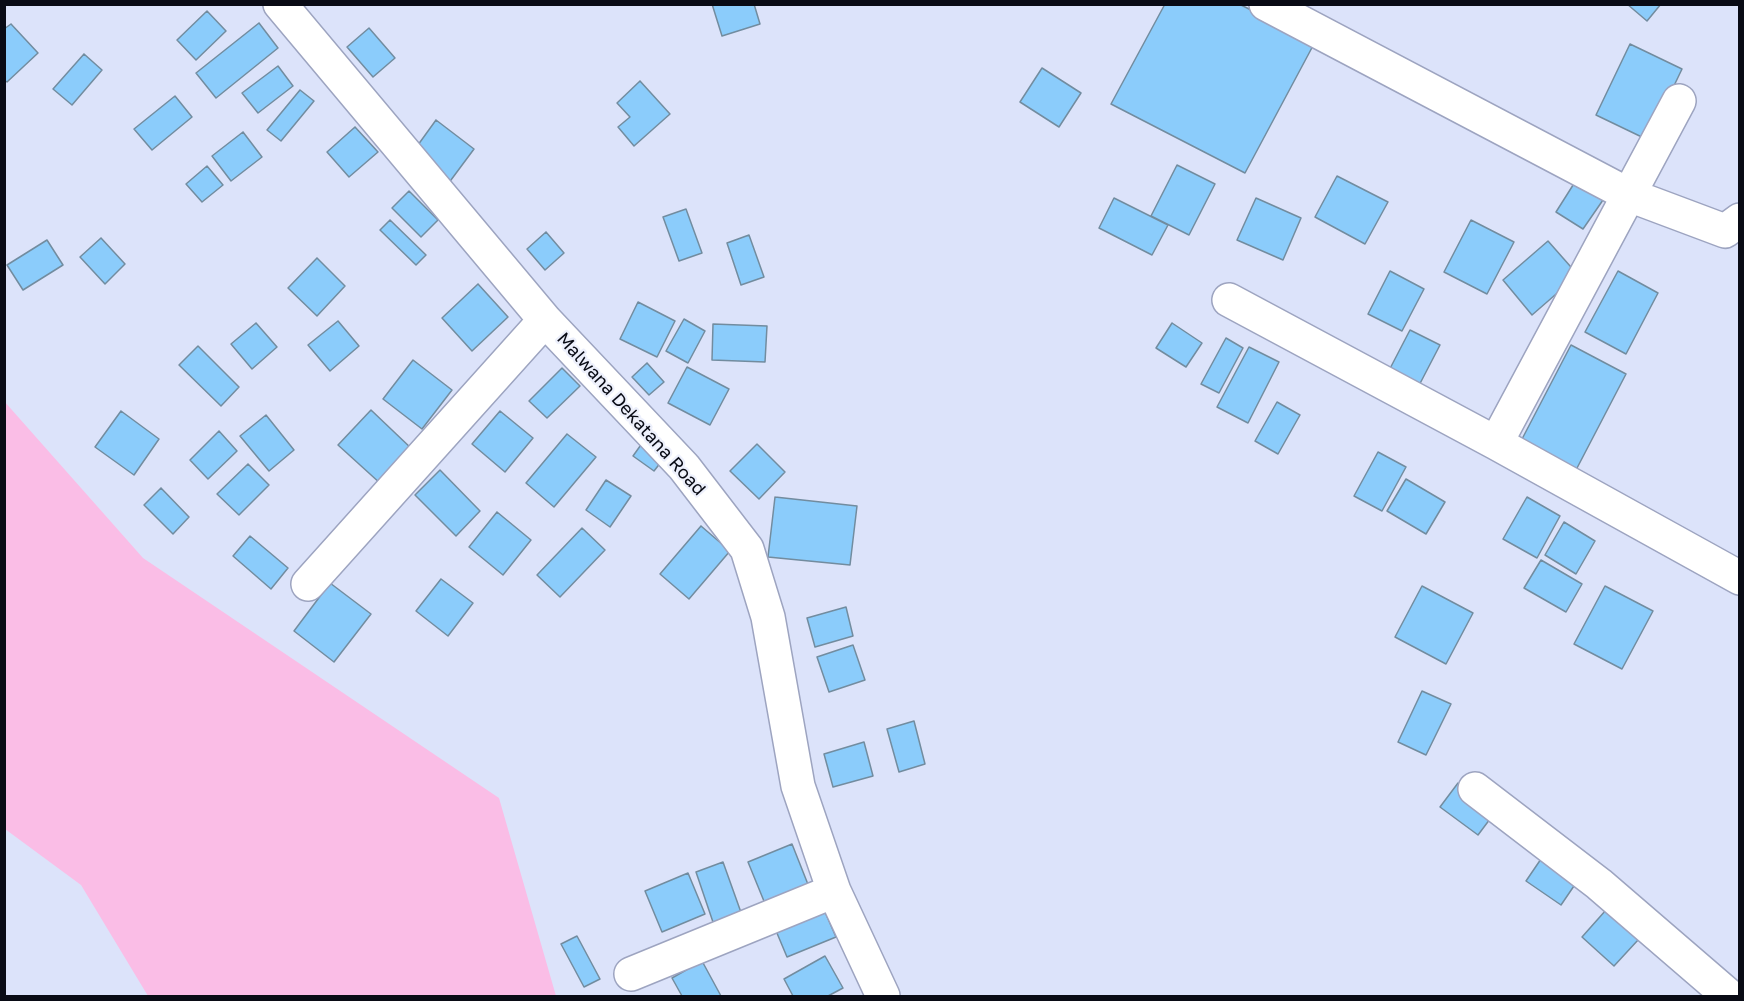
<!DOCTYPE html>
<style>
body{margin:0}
#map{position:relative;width:1744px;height:1001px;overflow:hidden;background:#dce3fa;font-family:"Golos Text",sans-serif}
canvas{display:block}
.frame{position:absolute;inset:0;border:6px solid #090b15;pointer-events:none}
</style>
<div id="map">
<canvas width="1744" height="1001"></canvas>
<div class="frame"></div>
</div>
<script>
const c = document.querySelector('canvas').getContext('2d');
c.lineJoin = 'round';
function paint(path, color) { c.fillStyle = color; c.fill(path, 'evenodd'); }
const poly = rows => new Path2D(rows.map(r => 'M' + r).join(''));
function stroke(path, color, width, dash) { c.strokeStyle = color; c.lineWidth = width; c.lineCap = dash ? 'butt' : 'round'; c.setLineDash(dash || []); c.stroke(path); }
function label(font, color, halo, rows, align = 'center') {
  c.font = font + ' "Golos Text",sans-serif'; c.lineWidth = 4.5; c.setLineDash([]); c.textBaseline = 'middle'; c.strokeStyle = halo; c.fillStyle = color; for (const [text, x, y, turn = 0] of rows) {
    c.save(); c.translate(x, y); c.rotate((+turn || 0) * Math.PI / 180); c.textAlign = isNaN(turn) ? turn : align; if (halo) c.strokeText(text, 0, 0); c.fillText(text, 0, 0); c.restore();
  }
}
paint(poly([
 [4,401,143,558,499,798,556,996,148,996,81,885,5,829]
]), '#fabde6');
const building = poly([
 [712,4,754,4,760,24,722,36,712,4],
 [1165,4,1239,4,1315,42,1245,173,1111,104,1165,4],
 [1627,4,1661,4,1647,21,1627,4],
 [207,11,226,31,196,60,177,40,207,11],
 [259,23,278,48,216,98,196,73,259,23],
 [11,24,38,53,7,82,4,80,4,29,11,24],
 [369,28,395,58,373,77,347,47,369,28],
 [1630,44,1682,69,1648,140,1596,115,1630,44],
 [84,54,102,70,72,105,53,89,84,54],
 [278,66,293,86,258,113,242,93,278,66],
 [1042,68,1081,93,1059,127,1020,102,1042,68],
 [640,81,670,114,634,146,618,127,630,117,617,103,640,81],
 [300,90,314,101,281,141,267,130,300,90],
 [175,96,192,117,152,150,134,129,175,96],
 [436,120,474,149,448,184,410,156,436,120],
 [355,127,378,152,349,177,327,152,355,127],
 [243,132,262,157,231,181,212,156,243,132],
 [1177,165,1215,184,1189,235,1151,216,1177,165],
 [207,166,223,185,202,202,186,184,207,166],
 [1337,176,1388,202,1365,244,1315,217,1337,176],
 [1575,182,1603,200,1583,229,1556,212,1575,182],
 [409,191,438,220,421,237,392,208,409,191],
 [1114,198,1168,225,1152,255,1099,228,1114,198],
 [1256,198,1301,218,1283,260,1237,240,1256,198],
 [686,209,702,253,679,261,663,217,686,209],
 [390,220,426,255,416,265,380,230,390,220],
 [1471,220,1514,242,1487,294,1444,272,1471,220],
 [546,232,564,253,545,270,527,249,546,232],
 [749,235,764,277,741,285,727,243,749,235],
 [101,238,125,264,105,284,80,257,101,238],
 [47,240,63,265,23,290,7,265,47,240],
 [1548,241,1578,275,1532,315,1503,280,1548,241],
 [317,258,345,286,317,316,288,288,317,258],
 [1390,271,1424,289,1402,331,1368,314,1390,271],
 [1618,271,1658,293,1626,354,1585,332,1618,271],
 [478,284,508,317,472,351,442,318,478,284],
 [638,302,675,321,657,357,620,339,638,302],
 [684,319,705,331,688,363,666,351,684,319],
 [338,321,359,346,330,371,308,345,338,321],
 [256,323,277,347,252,369,231,344,256,323],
 [1172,323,1202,343,1186,367,1156,348,1172,323],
 [713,324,767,326,765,362,712,360,713,324],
 [1410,330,1440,345,1413,397,1383,382,1410,330],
 [1226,338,1243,348,1219,393,1201,384,1226,338],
 [1571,345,1626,374,1576,470,1521,441,1571,345],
 [198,346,239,387,221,406,179,365,198,346],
 [1249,347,1279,362,1248,423,1217,407,1249,347],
 [413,360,452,390,422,429,383,399,413,360],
 [647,363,664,382,649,395,632,377,647,363],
 [687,367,729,389,710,425,668,403,687,367],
 [562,368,580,386,547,418,529,401,562,368],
 [1277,402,1300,415,1278,454,1255,441,1277,402],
 [371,410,413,450,381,484,338,445,371,410],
 [121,411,159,439,134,475,95,447,121,411],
 [500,411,533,438,505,472,472,444,500,411],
 [266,415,294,450,269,471,240,436,266,415],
 [219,431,237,451,208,479,190,460,219,431],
 [567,434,596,457,554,507,526,483,567,434],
 [643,442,665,457,654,471,633,456,643,442],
 [757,444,785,472,759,499,730,471,757,444],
 [1378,452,1406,467,1382,511,1354,496,1378,452],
 [248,464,269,485,239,515,217,494,248,464],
 [440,470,480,511,456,536,415,495,440,470],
 [1406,479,1445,502,1426,534,1387,511,1406,479],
 [606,480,631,496,610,527,586,510,606,480],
 [161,488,189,517,173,534,144,505,161,488],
 [775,497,857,506,850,565,768,557,775,497],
 [1527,497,1560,516,1537,558,1503,539,1527,497],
 [497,512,531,540,503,575,469,547,497,512],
 [1564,522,1595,541,1576,574,1545,555,1564,522],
 [701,526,730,551,689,599,660,574,701,526],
 [582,528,605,550,560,597,537,575,582,528],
 [250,536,288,568,271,589,233,556,250,536],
 [1541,560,1582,584,1566,612,1524,588,1541,560],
 [441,579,473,603,448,636,416,611,441,579],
 [330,583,371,614,334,662,294,631,330,583],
 [1422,586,1473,613,1446,664,1395,637,1422,586],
 [1605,586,1653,611,1622,669,1574,644,1605,586],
 [846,607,853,636,815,647,807,618,846,607],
 [853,645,865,680,829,692,817,657,853,645],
 [1422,691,1451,704,1426,755,1398,742,1422,691],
 [914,721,925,764,899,772,887,729,914,721],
 [864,742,873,776,833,787,824,754,864,742],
 [1458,783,1496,811,1478,835,1440,807,1458,783],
 [792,844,811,892,768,911,748,862,792,844],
 [1541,859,1576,883,1561,905,1526,881,1541,859],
 [723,862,743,918,715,928,696,872,723,862],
 [688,873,705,914,662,932,645,891,688,873],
 [822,905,836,937,787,957,774,926,822,905],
 [1606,910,1638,940,1614,966,1582,937,1606,910],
 [577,936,600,979,584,987,561,944,577,936],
 [825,956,843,988,828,996,793,996,784,979,825,956],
 [702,961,721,996,682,996,672,978,702,961]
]);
paint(building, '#8bccfb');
stroke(building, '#728c9f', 1.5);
const minor = poly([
 [280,4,545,320,684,467,747,549,768,617,798,786,834,891,883,996],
 [1266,4,1629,195,1725,231,1740,220],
 [1229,300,1496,443,1740,578],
 [1496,443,1679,101],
 [308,584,545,320],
 [1475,789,1599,884,1729,996],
 [631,974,834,891]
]);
stroke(minor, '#9da4c0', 36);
stroke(minor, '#fff', 33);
label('18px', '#090b15', '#edf0fc', [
 ["Malwana Dekatana Road",631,414,48]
]);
</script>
